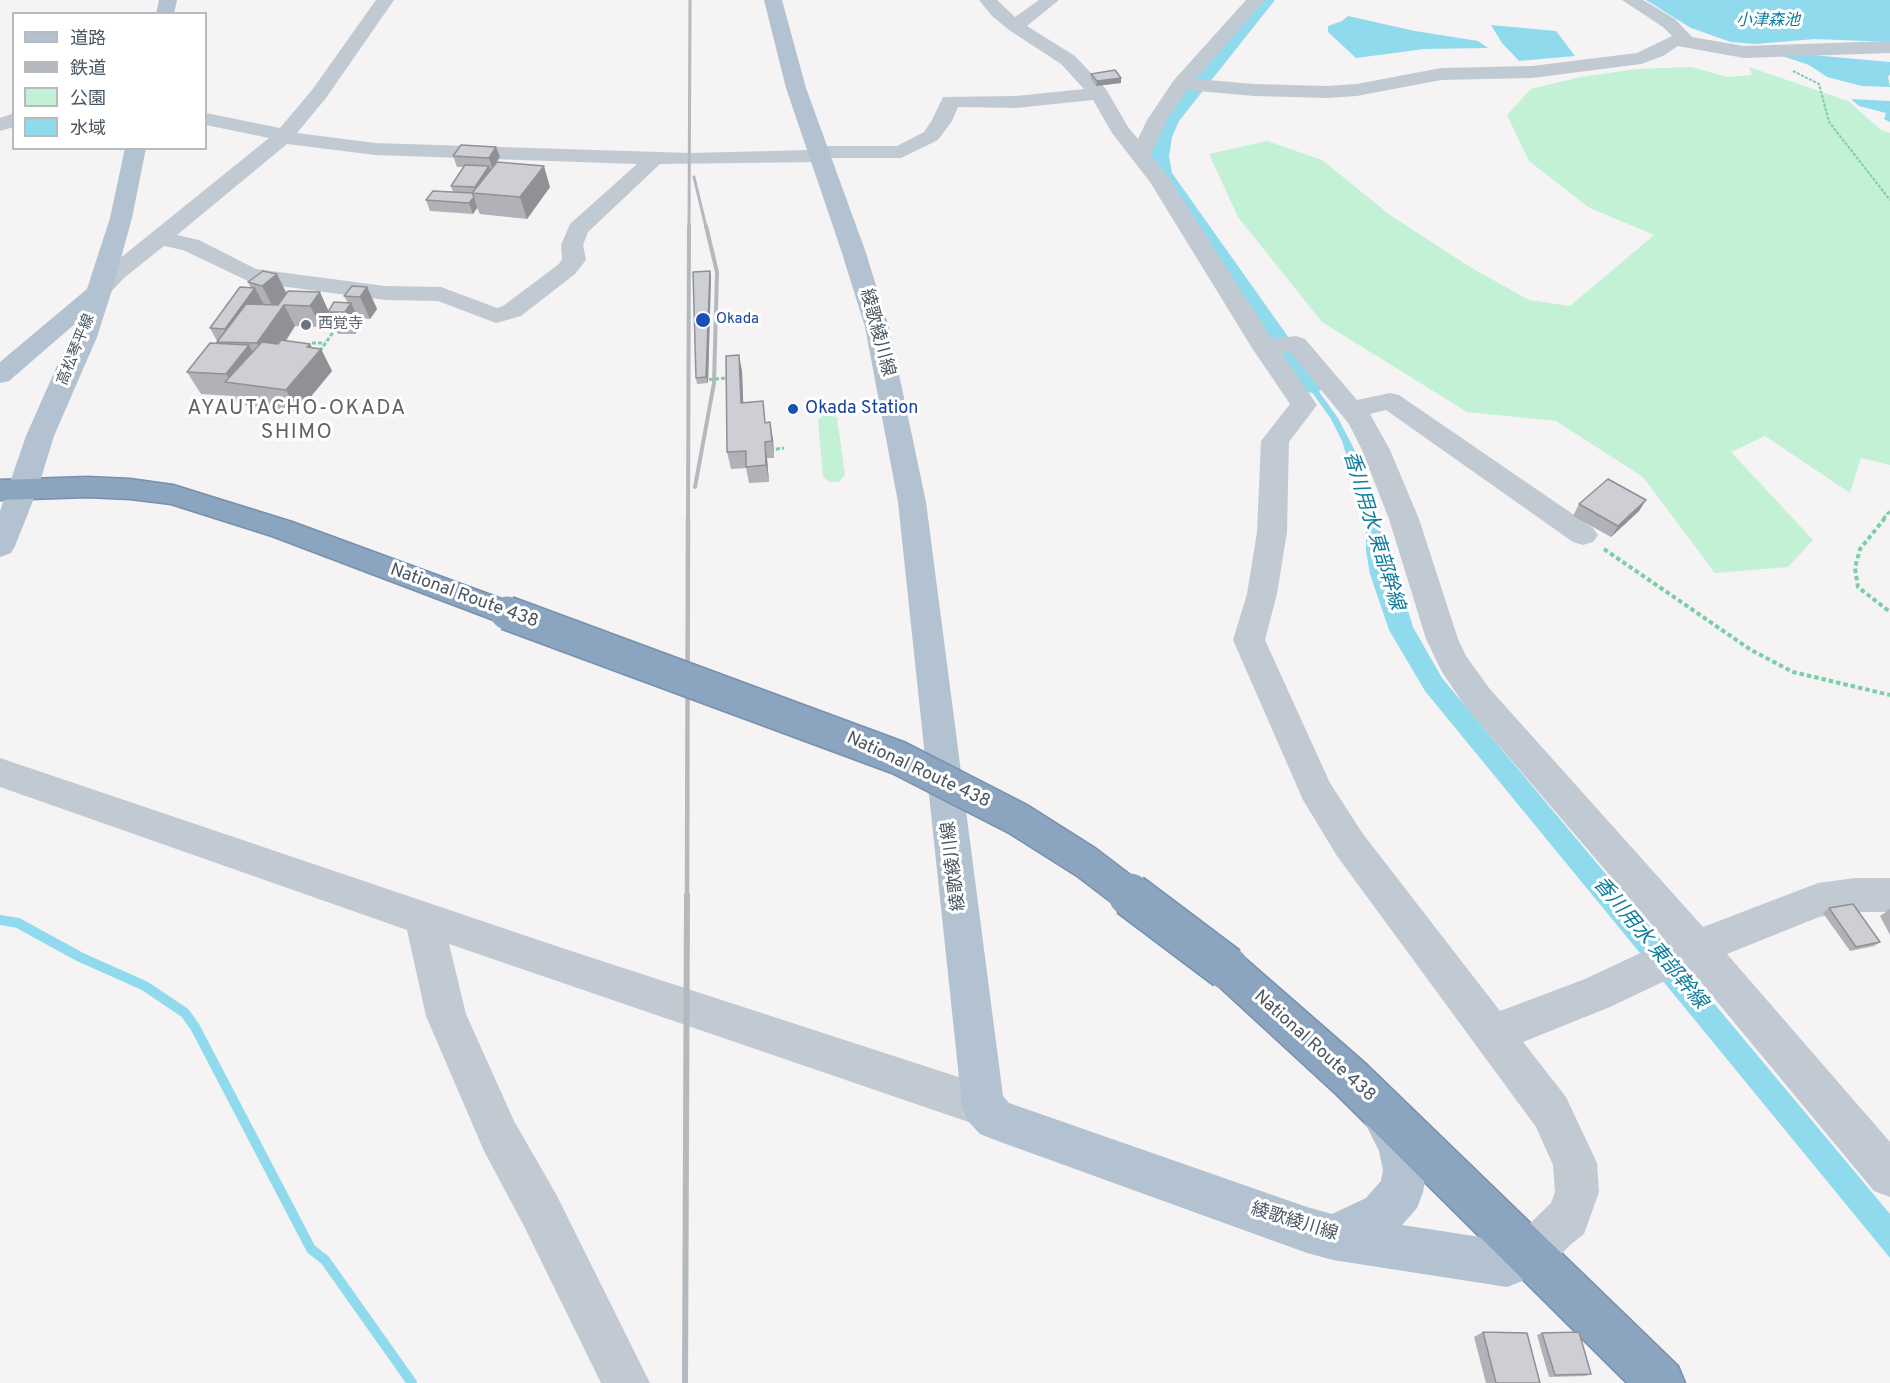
<!DOCTYPE html>
<meta charset="utf-8">
<style>
body{margin:0}
#map{position:relative;width:1890px;height:1383px;overflow:hidden;background:#f5f3f3;font-family:Overpass,"Noto Sans JP",sans-serif}
canvas{display:block}
.legend{position:absolute;left:12px;top:12px;width:195px;height:138px;box-sizing:border-box;background:#fff;border:2px solid #b7bbc0;margin:0;padding:8px 10px;list-style:none;font-size:18px;color:#4a5661}
.legend li{display:flex;align-items:center;gap:12px;height:30px}
.legend b{width:30px;border:2px solid #b7bbc0}
</style>
<div id="map">
<canvas width="1890" height="1383"></canvas>
<ul class="legend">
<li><b style="height:8px;background:#b3c2d1"></b>道路</li>
<li><b style="height:8px;background:#b5b8bd"></b>鉄道</li>
<li><b style="height:16px;background:#c3f1d5"></b>公園</li>
<li><b style="height:16px;background:#90daee"></b>水域</li>
</ul>
</div>
<script>
const c = document.querySelector('canvas').getContext('2d');
c.lineJoin = 'round';
function paint(path, color) { c.fillStyle = color; c.fill(path, 'evenodd'); }
const poly = rows => new Path2D(rows.map(r => 'M' + r).join(''));
function stroke(path, color, width, dash) { c.strokeStyle = color; c.lineWidth = width; c.lineCap = dash ? 'butt' : 'round'; c.setLineDash(dash || []); c.stroke(path); }
function label(font, color, halo, rows, align = 'center') {
  c.font = font + ' Overpass,"Noto Sans JP",sans-serif'; c.lineWidth = 6; c.setLineDash([]); c.textBaseline = 'middle'; c.strokeStyle = halo; c.fillStyle = color; for (const [text, x, y, turn = 0] of rows) {
    c.save(); c.translate(x, y); c.rotate((+turn || 0) * Math.PI / 180); c.textAlign = isNaN(turn) ? turn : align; if (halo) c.strokeText(text, 0, 0); c.fillText(text, 0, 0); c.restore();
  }
}
paint(poly([
 [1692,67,1727,77,1752,75,1749,67,1848,101,1881,130,1890,133,1890,465,1861,458,1850,493,1765,436,1731,452,1813,540,1788,567,1715,573,1643,477,1556,421,1467,412,1322,322,1238,217,1209,154,1267,141,1322,160,1390,215,1470,267,1529,300,1570,306,1654,235,1588,207,1529,161,1507,115,1531,89,1581,77,1636,69],
 [824,415,837,417,845,475,839,482,829,482,823,477,818,420]
]), '#c3f1d5');
paint(poly([
 [1646,0,1890,0,1890,42,1815,39,1755,44,1731,42,1691,28],
 [1348,16,1415,31,1478,41,1488,48,1424,49,1356,58,1328,32,1328,26,1342,21],
 [1491,25,1556,31,1575,56,1519,61,1502,43],
 [1767,51,1890,62,1890,74,1888,77,1890,87,1862,86,1827,77,1809,65],
 [1851,99,1890,101,1890,122,1884,119,1886,113,1859,106],
 [1292,354,1338,418,1368,476,1374,516,1391,554,1413,627,1442,678,1890,1214,1890,1258,1425,691,1389,630,1370,574,1366,551,1366,518,1342,441,1331,419,1286,356]
]), '#90daee');
stroke(poly([
 [0,920,18,923,80,957,145,986,185,1013,195,1027,311,1249,325,1260,412,1383]
]), '#90daee', 10);
paint(poly([
 [1259,0,1275,0,1179,121,1172,137,1169,156,1172,173,1323,386,1320,391,1312,393,1304,391,1175,205,1154,173,1151,156,1154,137,1165,116,1259,0]
]), '#90daee');
const highway = poly([
 [87,477,130,479,173,485,292,522,518,605,523,613,518,621,507,625,272,536,171,504,130,499,87,497,0,500,0,480,87,477],
 [1227,950,1241,955,1367,1065,1678,1366,1685,1383,1627,1383,1337,1095,1213,981,1207,968,1213,955,1227,950]
]);
stroke(highway, '#7690ad', 3);
stroke(poly([
 [1793,71,1819,84,1829,122,1890,200]
]), '#7ad0a6', 2, [3, 1.5]);
stroke(poly([
 [312,343,325,343],
 [320,351,338,325],
 [703,380,729,378],
 [770,450,784,448],
 [1883,519,1890,511]
]), '#7ad0a6', 3, [4, 2]);
stroke(poly([
 [1885,518,1860,549,1855,568,1858,587,1890,612],
 [1604,549,1751,650,1793,672,1890,695]
]), '#7ad0a6', 4, [4.5, 3]);
paint(poly([
 [376,0,394,0,326,98,297,133,375,143,690,153,810,150,819,146,897,146,924,132,932,120,943,97,1016,96,1084,89,1061,64,1009,30,992,16,979,0,997,0,1015,17,1039,0,1059,0,1027,26,1075,56,1106,89,1128,127,1138,139,1147,120,1174,80,1246,0,1265,0,1196,79,1254,84,1327,86,1357,84,1441,68,1532,66,1637,53,1672,36,1663,27,1622,0,1643,0,1675,19,1692,37,1744,46,1890,41,1890,53,1744,58,1678,46,1663,56,1641,64,1532,78,1441,80,1357,96,1327,98,1254,96,1187,90,1167,120,1151,155,1170,179,1272,339,1296,336,1305,339,1357,400,1390,393,1399,395,1593,528,1598,535,1593,542,1583,545,1573,542,1386,410,1370,414,1390,450,1419,519,1458,639,1466,656,1489,688,1703,927,1818,883,1855,878,1890,878,1890,912,1855,912,1819,917,1727,954,1890,1142,1890,1197,1874,1191,1690,969,1610,1007,1523,1042,1566,1097,1597,1163,1599,1192,1584,1234,1570,1245,1545,1272,1529,1279,1513,1272,1506,1256,1513,1240,1551,1203,1555,1192,1553,1165,1536,1127,1337,856,1303,800,1233,640,1247,594,1257,532,1261,441,1290,404,1252,348,1150,182,1112,133,1093,100,1016,108,958,107,952,121,938,140,901,158,830,158,821,162,660,164,588,232,583,245,586,260,575,274,521,316,496,323,438,301,385,300,250,282,183,250,164,246,124,278,108,295,100,297,92,295,88,290,108,268,269,138,206,125,206,113,280,128,312,90,376,0],
 [287,144,375,155,637,164,570,224,561,245,562,259,559,264,503,306,497,308,441,287,385,286,256,269,199,240,177,235,287,144],
 [1290,352,1349,424,1362,450,1389,519,1426,639,1442,672,1465,706,1666,941,1585,979,1500,1011,1363,834,1330,783,1265,640,1277,594,1287,532,1289,442,1317,405,1282,353,1290,352],
 [14,113,14,127,0,131,0,118,14,113],
 [0,758,562,948,983,1085,998,1091,1004,1106,998,1121,983,1127,449,944,466,1014,514,1121,556,1194,650,1383,601,1383,524,1226,484,1151,426,1016,407,930,0,787,0,758]
]), '#c1cad2');
paint(poly([
 [159,0,177,0,174,14,156,14,159,0],
 [764,0,782,0,806,88,865,250,889,327,926,502,1003,1096,1009,1103,1307,1207,1332,1214,1366,1198,1381,1181,1383,1170,1379,1151,1364,1121,1370,1106,1385,1100,1400,1106,1414,1129,1427,1170,1423,1192,1417,1208,1402,1225,1507,1241,1529,1233,1545,1240,1552,1256,1545,1272,1507,1287,1333,1260,1307,1253,995,1140,980,1134,968,1121,962,1106,898,502,865,327,841,250,786,88,764,0],
 [125,148,146,148,132,218,112,290,97,337,54,436,38,488,15,546,11,553,0,557,0,511,26,436,76,323,9,381,0,383,0,362,87,289,110,218,125,148]
]), '#b3c2d1');
paint(highway, '#8ba5c1');
stroke(poly([
 [694,177,706,227],
 [689,227,690,0]
]), '#b5b8bd', 3);
stroke(poly([
 [695,487,714,383,717,272,706,226],
 [688,519,689,226]
]), '#b5b8bd', 4);
stroke(poly([
 [687,897,688,518]
]), '#b5b8bd', 4.5);
stroke(poly([
 [685,1383,687,895]
]), '#b5b8bd', 6);
const highwayBridgeFar1 = poly([
 [507,613,899,758,1018,819,1086,862,1132,897]
]);
const highwayBridge = poly([
 [1130,895,1227,968]
]);
stroke(highwayBridgeFar1, '#7690ad', 36, []);
stroke(highwayBridge, '#7690ad', 46, []);
stroke(highwayBridgeFar1, '#8ba5c1', 33);
stroke(highwayBridge, '#8ba5c1', 43);
paint(poly([
 [1091,74,1121,78,1121,83,1096,86,1091,79],
 [496,147,500,157,494,166,550,187,527,219,480,214,477,208,473,214,430,211,426,200,453,192,451,186,464,167,457,167,453,156],
 [263,271,286,293,328,311,348,303,344,296,367,287,377,309,370,319,358,318,361,325,355,334,338,334,329,315,321,327,295,326,286,341,310,344,312,348,321,349,332,371,298,412,238,404,233,396,201,394,187,372,218,343,210,328,251,288,248,282],
 [711,276,708,383,697,384,696,378],
 [742,371,743,403,766,423,773,439,774,458,767,458,769,482,749,483,746,468,731,469,727,452],
 [1646,500,1639,511,1611,537,1573,516,1579,504],
 [1829,908,1880,942,1874,946,1850,951,1823,913],
 [1890,909,1890,935,1880,916],
 [1483,1332,1540,1383,1486,1383,1474,1337],
 [1542,1333,1591,1374,1586,1376,1549,1377,1537,1335]
]), '#b0b2b7');
paint(poly([
 [1121,78,1121,83,1096,86,1097,81],
 [496,147,500,157,492,168,489,158],
 [489,166,492,177,477,193,475,187],
 [544,166,550,187,527,219,520,197],
 [474,197,477,208,473,214,469,203],
 [710,271,711,276,708,383,706,377],
 [277,274,288,296,273,307,262,286],
 [367,287,377,309,370,319,360,297],
 [255,288,267,310,233,342,225,329],
 [320,292,329,312,328,312,329,315,321,327,310,306],
 [351,303,361,325,355,334,345,312],
 [284,305,295,326,269,365,257,343],
 [310,344,316,355,321,349,332,371,298,412,286,390,307,347],
 [249,345,261,367,232,383,226,374],
 [739,355,742,371,744,420,741,403],
 [770,422,773,439,774,458,772,441],
 [765,442,767,458,769,482,766,465],
 [1646,500,1639,511,1611,537,1618,526]
]), '#909195');
const building = poly([
 [1115,70,1121,78,1097,81,1091,74,1115,70],
 [461,145,496,147,489,158,453,156,461,145],
 [497,162,544,166,520,197,472,193,497,162],
 [465,165,489,166,475,187,451,186,465,165],
 [433,191,472,193,474,197,469,203,426,200,433,191],
 [263,271,277,274,262,286,248,282,263,271],
 [710,271,706,377,696,378,693,272,710,271],
 [352,286,367,287,360,297,344,296,352,286],
 [240,287,255,288,225,329,210,328,240,287],
 [288,291,320,292,310,306,284,305,257,343,217,342,246,304,278,305,288,291],
 [334,302,351,303,345,312,328,312,334,302],
 [281,340,310,344,307,347,321,349,286,390,225,382,262,342,278,344,281,340],
 [210,343,249,345,226,374,187,372,210,343],
 [739,355,741,403,763,401,765,423,770,422,772,441,765,442,766,465,746,467,746,451,727,452,726,356,739,355],
 [1608,479,1646,500,1618,526,1579,504,1608,479],
 [1853,904,1880,942,1856,947,1829,908,1853,904],
 [1483,1332,1527,1333,1540,1383,1496,1383,1483,1332],
 [1579,1332,1591,1374,1555,1375,1542,1333,1579,1332]
]);
paint(building, '#cdcfd5');
stroke(building, '#909195', 1.5);
for (const [x, y, r, color] of [
 [703,320,8,"#1a4fb4"],
 [306,325,6,"#6b7280"],
 [793,409,6,"#1a4fb4"]
]) { const dot = new Path2D(); dot.arc(x, y, r, 0, 2 * Math.PI); c.fillStyle = color; c.fill(dot); stroke(dot, '#fff', 2); }
label('15px', '#164399', '#fff', [
 ["Okada",716,320]
], 'left');
label('15px', '#5b616d', '#fff', [
 ["西覚寺",318,325]
], 'left');
label('15px', '#4a5661', '#fff', [
 ["高松琴平線",77,350,-68]
]);
label('italic 16px', '#0c7c9b', '#fff', [
 ["小津森池",1768,22]
]);
label('18px', '#4a5661', '#fff', [
 ["綾歌綾川線",876,333,75],
 ["National Route 438",464,597,20],
 ["National Route 438",918,771,25],
 ["綾歌綾川線",955,866,-97],
 ["National Route 438",1314,1047,42],
 ["綾歌綾川線",1294,1223,17]
]);
label('18px', '#164399', '#fff', [
 ["Okada Station",805,409]
], 'left');
label('italic 20px', '#0c7c9b', '#fff', [
 ["香川用水 東部幹線",1372,531,73],
 ["香川用水 東部幹線",1649,944,50]
]);
c.letterSpacing = '1.5px';
label('21px', '#5f6368', '#fff', [
 ["AYAUTACHO-OKADA",297,410],
 ["SHIMO",297,434]
]);
c.letterSpacing = '0px';
</script>
